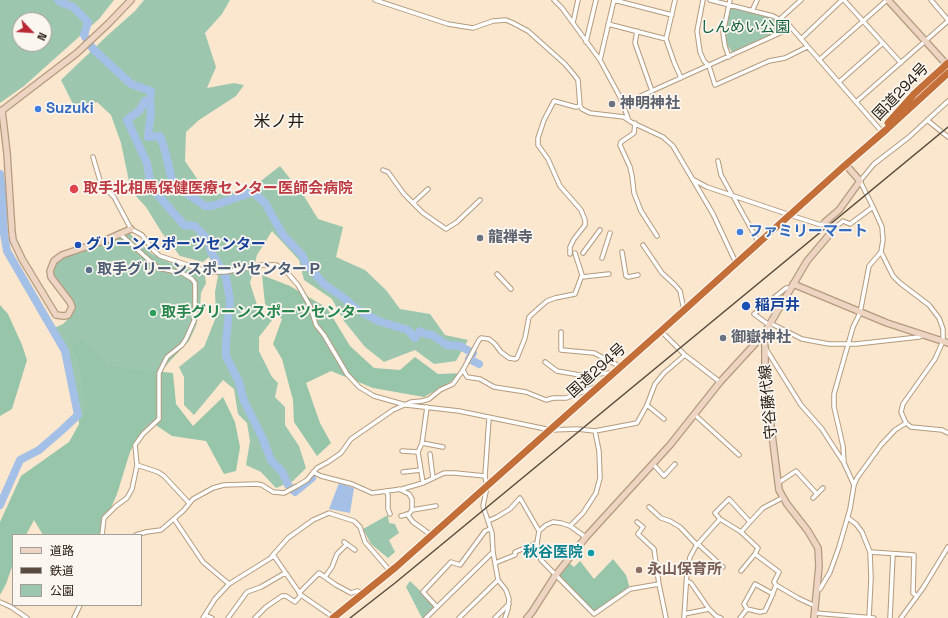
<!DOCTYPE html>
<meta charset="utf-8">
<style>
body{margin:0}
#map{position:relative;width:948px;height:618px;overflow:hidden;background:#fbe6ce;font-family:"Space Grotesk","Noto Sans JP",sans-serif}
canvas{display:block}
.legend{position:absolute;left:12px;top:534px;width:130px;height:72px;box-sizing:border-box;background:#fbf6f0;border:1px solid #a59e96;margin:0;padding:5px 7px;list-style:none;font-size:12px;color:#231a0f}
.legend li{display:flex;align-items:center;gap:8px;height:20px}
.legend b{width:20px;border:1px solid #a59e96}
.north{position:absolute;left:12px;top:12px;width:40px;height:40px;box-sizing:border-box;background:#fbf6f0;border:1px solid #a59e96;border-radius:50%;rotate:115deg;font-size:11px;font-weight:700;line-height:16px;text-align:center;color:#231a0f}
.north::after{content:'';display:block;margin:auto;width:14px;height:18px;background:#b82733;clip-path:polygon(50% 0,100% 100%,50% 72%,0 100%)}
</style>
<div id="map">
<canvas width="948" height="618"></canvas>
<ul class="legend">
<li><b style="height:5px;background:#edd4c3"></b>道路</li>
<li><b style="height:5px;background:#5a4d3f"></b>鉄道</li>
<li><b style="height:11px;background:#9cc7ae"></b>公園</li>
</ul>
<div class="north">N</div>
</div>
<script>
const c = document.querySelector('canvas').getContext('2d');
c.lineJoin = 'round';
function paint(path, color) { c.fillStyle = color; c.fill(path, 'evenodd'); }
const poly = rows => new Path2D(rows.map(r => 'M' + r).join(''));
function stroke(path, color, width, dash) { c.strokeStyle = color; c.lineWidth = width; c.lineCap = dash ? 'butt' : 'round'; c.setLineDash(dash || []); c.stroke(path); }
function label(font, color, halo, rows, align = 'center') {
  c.font = font + ' "Space Grotesk","Noto Sans JP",sans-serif'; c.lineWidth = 3.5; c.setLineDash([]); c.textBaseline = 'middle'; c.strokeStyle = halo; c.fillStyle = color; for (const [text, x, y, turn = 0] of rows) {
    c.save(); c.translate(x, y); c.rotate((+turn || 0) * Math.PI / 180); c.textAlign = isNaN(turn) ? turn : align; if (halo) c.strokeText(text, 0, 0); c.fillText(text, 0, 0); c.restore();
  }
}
paint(poly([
 [0,0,114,0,99,19,24,86,0,103],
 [20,20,44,20,44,44,20,44],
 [144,0,230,0,222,14,205,33,216,67,207,88,234,83,244,85,236,96,199,120,186,132,185,161,202,186,221,194,253,187,280,166,304,196,318,219,343,227,336,257,365,270,386,290,400,309,430,314,445,335,468,340,456,361,434,364,415,350,384,362,365,347,344,321,332,299,304,280,299,260,272,231,257,255,250,283,259,311,273,319,259,337,259,351,272,377,278,383,275,397,285,407,285,425,299,446,306,468,293,481,276,488,261,472,246,465,250,441,247,423,238,414,234,389,223,380,194,415,184,405,184,377,179,367,204,347,216,317,215,292,218,276,209,257,203,262,180,256,162,233,146,207,131,191,121,143,111,115,97,102,76,110,61,80,108,35,135,11],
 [729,5,773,16,791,28,734,55,726,43,726,29],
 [129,233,152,254,171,263,200,273,205,276,206,283,201,293,200,308,196,326,189,341,170,361,156,378,156,422,140,438,80,428,66,355,52,329,63,324,68,319,74,309,72,300,54,276,53,270,57,261,62,258],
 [388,515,389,523,395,524,399,533,389,540,395,552,388,558,371,544,363,529],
 [410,581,437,607,426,618,422,618,406,587]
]), '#9cc7ae');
paint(poly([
 [262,275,290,286,327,308,350,346,374,368,400,370,415,357,438,374,466,373,424,397,373,388,331,371,306,383,320,423,331,443,317,456,294,422,293,400,282,359,273,344,282,319,265,304],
 [0,305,8,314,22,345,27,360,12,409,0,416],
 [82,339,107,366,173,373,176,404,193,426,223,397,235,422,240,447,236,471,224,474,206,441,172,436,147,419,130,452,117,494,99,535,43,535,34,520,26,535,13,535,13,564,6,584,0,595,0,522,21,476,69,442,87,410,79,366,72,346],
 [613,559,626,575,630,589,594,614,555,576,567,561,574,567,580,561,594,579]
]), '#96c5aa');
paint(poly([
 [339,483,354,488,350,513,329,509]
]), '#a5c0e6');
stroke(poly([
 [58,0,60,2,73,7,88,22,84,35,93,49,131,84,151,91,150,102,145,101,140,110,127,120,147,163,150,180,157,194,184,225,195,226,211,242,210,250,226,277,230,300,226,343,226,356,239,382,244,401,262,437,271,460,283,473,288,485,295,492,312,478],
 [150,102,151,112,148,137,160,136,164,147,173,184,205,206,212,206,253,192,265,203,283,235,302,255,306,264,325,285,344,298,355,308,378,321,408,330,415,338,420,331,426,334,432,335,447,345,460,346,473,353,469,359,479,364],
 [0,174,2,192,4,234,7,251,65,351,78,415,61,431,39,450,20,460,0,505]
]), '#a5c0e6', 8);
const street = poly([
 [375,0,448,24,473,28,493,21,506,20,513,23,528,31,565,64,575,76,578,80,580,106,582,109,590,113,624,117,631,122,663,137,673,146,713,214,736,263],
 [554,0,562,8,600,60,620,97,628,118],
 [614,0,672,15],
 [675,0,666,39,674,62,681,78],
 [703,0,697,31,700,52,704,61,709,66,715,85,769,61,785,58,807,47],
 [710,0,773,16,789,25,883,133],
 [844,0,901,63],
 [931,0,948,20],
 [752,11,757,0],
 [780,19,801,0],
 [573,23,578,0],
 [608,24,666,39],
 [637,31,635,43,652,91],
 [801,39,842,0],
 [586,42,596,0],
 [729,57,725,46,723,33,730,0],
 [600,60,614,0],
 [819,60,887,0],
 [839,82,883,43],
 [856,102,948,21],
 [623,104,791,28],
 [927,120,948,137],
 [635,123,634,133,621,142,620,145,630,167,632,176,634,193,641,211,657,236],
 [93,157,101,184,114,197,131,229,142,235,154,251,160,256,209,272,225,272,261,265,276,265,285,270,298,285,310,306,316,325,324,335,347,374,359,387,374,396,406,405,459,411,551,430,577,429,595,431,637,423,647,405,655,384,664,373,685,355],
 [718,161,721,175,731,193],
 [383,170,388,172,404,194,423,213,446,229,457,222,480,200],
 [694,180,707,187,796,217,821,225,825,222],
 [733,196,759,243],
 [413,203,428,189],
 [873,207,860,181,874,164,909,137,948,101],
 [830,232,843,221,850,224,873,207,882,227,883,240,881,252,869,266,860,313,853,327,834,394,834,407,843,446,844,463],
 [643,245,662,273,675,285,680,291,684,310],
 [622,252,626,276,628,277,638,275],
 [881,252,893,276,900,283,929,305,939,318,943,329,943,341,935,359,903,404,901,412,906,423,911,427,942,430,948,433],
 [583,253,600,230],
 [570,254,570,247,574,239,585,225,585,220,581,210,560,186,548,159,538,145,538,138,544,120,554,101,576,107,580,106],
 [602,258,610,233],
 [497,274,511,289],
 [582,277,609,274],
 [770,323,802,339,829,344,856,344,919,337,924,335],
 [769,325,754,314,786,288,791,288],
 [661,331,685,355,720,382],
 [561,332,561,350,594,353,621,367],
 [766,349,801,405,822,429,829,440,844,463,854,485,850,509,839,547,830,572,820,589,817,590],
 [545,362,557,371,580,375,612,373],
 [463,370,467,377,480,379,494,387,526,392,546,400,553,398,566,398,595,387],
 [647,405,664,419],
 [694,414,739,455],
 [489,418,485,476,487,487,483,506,492,533,493,552,498,580,506,590,509,599,508,609,505,618],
 [422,443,443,447],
 [402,451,418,452],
 [430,454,433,478],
 [653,464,664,476,675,464],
 [137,465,158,472,164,476,189,503],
 [313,472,321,476,352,484,372,493,402,489,423,483,444,473,455,473,485,476],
 [403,472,421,470],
 [423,483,418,452,422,443,427,407],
 [778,483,796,471,817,494],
 [854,485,857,478,881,445,895,430,906,423],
 [399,489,409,494,412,499,412,510,409,514,401,516],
 [386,491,388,495,388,509,390,514],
 [813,498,823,488],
 [649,507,661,518,670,521,680,527,697,545],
 [412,510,436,506],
 [407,514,413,522,431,535],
 [848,518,856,524,862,532,870,552,871,578,869,618],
 [174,519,203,562,229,584],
 [720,519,741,532],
 [488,521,497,517,510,509,520,498,539,531],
 [637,522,643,527,638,534,654,549,659,584],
 [750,522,741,532,758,548,755,554,779,572,774,582,776,585,798,598,815,606],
 [570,526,583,513,596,493,600,478,599,451,595,431],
 [102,535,104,518,116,506,127,498,132,489,137,465,135,445,143,434,159,419,159,373,167,357,182,345,186,339,194,321,195,308,195,283,192,279,182,273,158,268,120,234],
 [136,535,146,532,161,530,183,511,193,499,213,488,224,485,257,484,262,485,273,492,284,493,297,486,307,480,317,468,328,462,341,453,351,439,380,419,393,410,411,402,422,401,429,399,440,390,453,384,463,370,479,340,481,338,489,339,495,344,501,352,509,358,515,359,517,358,525,338,529,317,540,307,547,301,555,298,575,294,582,275,575,253],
 [584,536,570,526,561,523,553,522,546,525,539,531,537,543,541,560,594,614,630,589,659,584,666,618],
 [344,542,355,550],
 [698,544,723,567],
 [870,552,914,555,913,593,917,596],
 [272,556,288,538,313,520,329,513,354,521,360,527,365,542,390,571],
 [495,563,515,555,515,552,537,543],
 [741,571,755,554],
 [325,577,332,567,337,554,347,544],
 [299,593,319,573,336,585,351,593,357,591,363,593],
 [0,602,11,607,27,618],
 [437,607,423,592,451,562,460,565,485,531,490,529],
 [709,609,716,616,721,618],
 [747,609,744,604,755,584,773,594],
 [815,613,874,618],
 [684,614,709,609,691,583,687,581],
 [205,615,212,618],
 [74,618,80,605],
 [203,618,215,599,229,584,274,556,301,595,333,617],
 [228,618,247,592,261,587,285,573],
 [255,618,266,607,282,596,286,596,295,602,301,595],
 [426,618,493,552],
 [459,618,498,580],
 [495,618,509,604],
 [684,618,687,571,690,557,696,546,720,519,715,513,729,499,750,522,763,508,782,498],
 [740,618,747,609,760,612,765,611,771,598,776,585],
 [890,618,893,554],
 [901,618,923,588,948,547]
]);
const secondary = poly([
 [888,0,948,66],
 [2,110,7,153,12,232,13,240,22,259,56,315,64,316,68,315,72,307,70,302,51,277,50,271,54,261,62,255,106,240,131,229],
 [0,112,77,53,109,23,131,0],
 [793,284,887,323,948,343],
 [527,618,532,612,555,576,586,537,670,445,720,382,764,334],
 [814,618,819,566,818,548,808,531,787,504,779,490,765,379,765,348,764,334,807,261,829,235,830,233,829,229,825,222,839,210,860,181,846,165]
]);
const highway = poly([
 [888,123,914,94,948,63],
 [333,618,396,567,661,331,843,167,887,129,948,73]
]);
stroke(street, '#b49b7e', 5.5);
stroke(secondary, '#b49b7e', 8);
stroke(highway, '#fff', 9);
stroke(street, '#fff', 3.5);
stroke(secondary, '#edd4c3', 5.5);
stroke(highway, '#c46f37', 7);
stroke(poly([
 [350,618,395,583,948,127]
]), '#5a4d3f', 1.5);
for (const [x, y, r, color] of [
 [612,104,4,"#6b7280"],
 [38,109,4,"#3f7fe0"],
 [74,189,5,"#e0444e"],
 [740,232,4,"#3f7fe0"],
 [480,238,4,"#6b7280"],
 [78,245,4,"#1a4fb4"],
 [89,270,4,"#5c6f8a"],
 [746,306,5,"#1a4fb4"],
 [153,313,4,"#2e9e5b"],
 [723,338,4,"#6b7280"],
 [591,553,4,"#0f9aa8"],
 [639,570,4,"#8d6e63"]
]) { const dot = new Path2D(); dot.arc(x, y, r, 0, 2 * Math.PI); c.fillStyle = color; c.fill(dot); stroke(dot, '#fbf6f0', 1.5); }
label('15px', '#11603e', '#fbf6f0', [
 ["しんめい公園",745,28]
]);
label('15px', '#231a0f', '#fbf6f0', [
 ["国道294号",901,92,-46],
 ["国道294号",597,371,-42],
 ["守谷藤代線",769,402,-95]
]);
label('bold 15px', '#5b616d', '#fbf6f0', [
 ["神明神社",620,104],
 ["龍禅寺",488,238],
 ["御嶽神社",731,338]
], 'left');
label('bold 15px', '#366cbe', '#fbf6f0', [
 ["Suzuki",46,109],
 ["ファミリーマート",748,232]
], 'left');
label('bold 15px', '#be3a42', '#fbf6f0', [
 ["取手北相馬保健医療センター医師会病院",83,189]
], 'left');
label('bold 15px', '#164399', '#fbf6f0', [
 ["グリーンスポーツセンター",86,245],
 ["稲戸井",755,306]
], 'left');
label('bold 15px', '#4e5e75', '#fbf6f0', [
 ["取手グリーンスポーツセンターＰ",97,270]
], 'left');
label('bold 15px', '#27864d', '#fbf6f0', [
 ["取手グリーンスポーツセンター",161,313]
], 'left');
label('bold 15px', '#0d838f', '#fbf6f0', [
 ["秋谷医院",583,553]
], 'right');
label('bold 15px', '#785e54', '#fbf6f0', [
 ["永山保育所",647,570]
], 'left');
label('17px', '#231a0f', '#fbf6f0', [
 ["米ノ井",279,122]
]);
</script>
